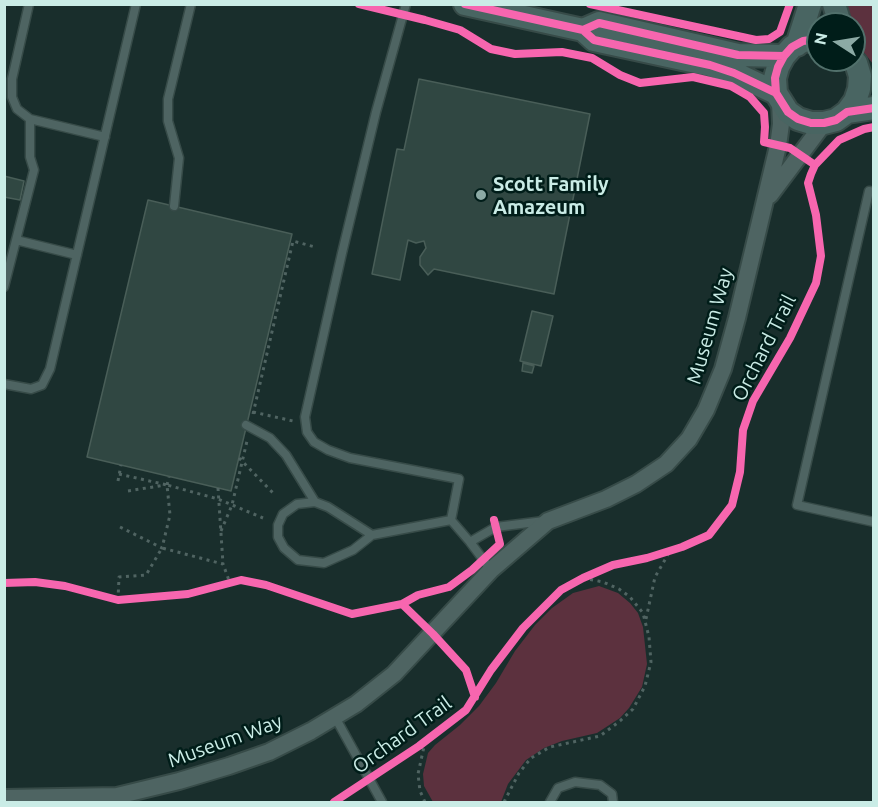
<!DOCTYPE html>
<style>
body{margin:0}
#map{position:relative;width:878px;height:807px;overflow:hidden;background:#192e2c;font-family:Ubuntu,sans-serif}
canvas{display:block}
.frame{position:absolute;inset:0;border:6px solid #caece6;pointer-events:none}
.north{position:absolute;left:806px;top:12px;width:60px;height:60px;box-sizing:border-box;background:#001d19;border:2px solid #51706b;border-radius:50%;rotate:282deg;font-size:16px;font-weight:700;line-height:24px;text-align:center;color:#caece6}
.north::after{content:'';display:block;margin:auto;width:21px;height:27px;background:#8caaa5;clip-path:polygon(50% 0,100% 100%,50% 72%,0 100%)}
</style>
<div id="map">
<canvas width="878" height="807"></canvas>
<div class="frame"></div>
<div class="north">N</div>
</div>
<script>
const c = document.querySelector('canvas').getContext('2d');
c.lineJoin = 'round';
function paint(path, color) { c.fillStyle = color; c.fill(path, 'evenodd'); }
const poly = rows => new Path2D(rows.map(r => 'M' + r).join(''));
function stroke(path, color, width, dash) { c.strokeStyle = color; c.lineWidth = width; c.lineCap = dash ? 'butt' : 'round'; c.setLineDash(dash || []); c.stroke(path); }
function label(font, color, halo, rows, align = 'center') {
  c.font = font + ' Ubuntu,sans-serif'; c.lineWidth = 5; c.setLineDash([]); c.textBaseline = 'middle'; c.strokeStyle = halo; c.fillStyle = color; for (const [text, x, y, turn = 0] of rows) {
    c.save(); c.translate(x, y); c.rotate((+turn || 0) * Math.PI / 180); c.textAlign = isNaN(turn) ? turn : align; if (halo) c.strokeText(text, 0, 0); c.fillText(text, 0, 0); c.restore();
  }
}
paint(poly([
 [843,5,873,5,873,64,854,40,854,24,849,24],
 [599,586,618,593,630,603,638,613,643,627,647,664,642,687,629,708,620,718,597,733,562,741,544,748,526,760,508,784,501,802,433,802,424,786,423,774,428,753,435,745,460,725,479,706,496,683,515,651,535,625,552,608,573,593]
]), '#5c313e');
const building = poly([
 [419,79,590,114,554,294,434,269,428,275,420,265,420,257,426,248,424,241,416,243,408,240,400,280,372,274,397,149,404,150,419,79],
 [4,176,24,181,20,200,4,197,4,176],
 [148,200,292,234,231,491,87,457,148,200],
 [532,311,553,316,541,366,520,361,532,311],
 [523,363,534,366,532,373,522,371,523,363]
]);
paint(building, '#304742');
stroke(building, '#495e58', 1.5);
const lane = poly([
 [406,4,376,112,342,253,305,417,307,432,314,442,328,450,350,458,459,479,451,520,470,542,491,570],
 [30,119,105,137],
 [874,192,869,191,797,505,874,522],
 [174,206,179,158,168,121,168,99,191,4],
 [16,240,77,255],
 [4,287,34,170,30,157,30,119,17,109,12,97,12,79,29,4],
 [4,384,31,389,42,385,50,369,136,4],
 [246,425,270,438,286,455,315,502],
 [372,535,328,507,315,502,297,504,283,514,278,525,278,537,284,548,298,560,324,563,353,550,372,535,451,520],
 [470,542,496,527,544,521],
 [335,717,382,802],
 [550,802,558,788,575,782,600,785,612,794,613,802]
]);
const street = poly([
 [770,195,824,123],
 [4,798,117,796,179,781,229,766,269,752,311,731,356,704,394,674,491,570,548,521,606,499,636,484,666,464,689,439,706,410,723,369,737,318,778,146,781,124,780,102]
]);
const secondary = poly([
 [465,4,583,30,594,40,710,65,734,73,776,93],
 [834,4,840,24],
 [583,30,599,23,738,55,784,56],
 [818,39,803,41,792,47,784,56,778,67,775,78,776,93,788,112,798,119,811,123,824,123,836,120,847,112,874,108],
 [797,45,810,4],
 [847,112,855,101,859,89,860,76,856,63]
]);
stroke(lane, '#374b48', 11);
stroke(street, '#374b48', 20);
stroke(secondary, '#374b48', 26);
stroke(poly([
 [253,412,293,421],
 [253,414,293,241,315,247],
 [239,458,275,495],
 [119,474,167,485],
 [118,481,121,465],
 [167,485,169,477],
 [218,488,223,564],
 [128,491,165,485],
 [120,527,162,548,170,515,167,485,218,499,263,518],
 [221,531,232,505,247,441],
 [118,600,119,577,146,575,162,548,223,564,230,583],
 [646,619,655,577,670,551],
 [425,802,420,791,418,774,425,742],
 [504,802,519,773,531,758,550,747,600,736,620,721,633,709,645,686,651,662,649,637,643,613,630,597,619,589,603,582,583,578]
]), '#506462', 3, [3, 4.5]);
stroke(lane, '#4e6462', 8);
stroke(street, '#4e6462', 16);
stroke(secondary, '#496562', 22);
stroke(poly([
 [359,4,425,20,460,30,491,49,515,54,562,52,592,58,620,75,640,83,693,77,731,86,750,97,764,113,765,127,764,142,790,148,815,165],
 [465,4,583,30,594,40,710,65,734,73,776,93],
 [590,4,756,40,769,39,780,32,790,4],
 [583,30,599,23,738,55,784,56],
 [818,39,803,41,792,47,784,56,778,67,775,78,776,93,788,112,798,119,811,123,824,123,836,120,847,112,874,108],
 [4,583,35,582,65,586,118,600,188,594,241,580,266,585,352,614,402,604,433,634,466,670,475,697],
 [402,604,418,595,449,587,472,570,500,544,494,520],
 [334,802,419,746,466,710,491,670,523,628,561,590,583,578,613,565,647,558,682,547,709,535,732,505,740,472,743,430,753,401,790,338,816,283,821,256,816,215,808,183,811,174,815,165,839,140,864,129,874,127]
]), '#f766af', 8);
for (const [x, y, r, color] of [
 [481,195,6,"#8caaa5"]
]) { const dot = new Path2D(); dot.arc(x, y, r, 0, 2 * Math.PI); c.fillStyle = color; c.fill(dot); stroke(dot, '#001d19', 2); }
label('bold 20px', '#caece6', '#001d19', [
 ["Scott Family",493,184],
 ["Amazeum",493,207]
], 'left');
label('20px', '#caece6', '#001d19', [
 ["Museum Way",710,326,-74],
 ["Orchard Trail",764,348,-63],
 ["Orchard Trail",402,735,-36],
 ["Museum Way",225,741,-20]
]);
</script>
